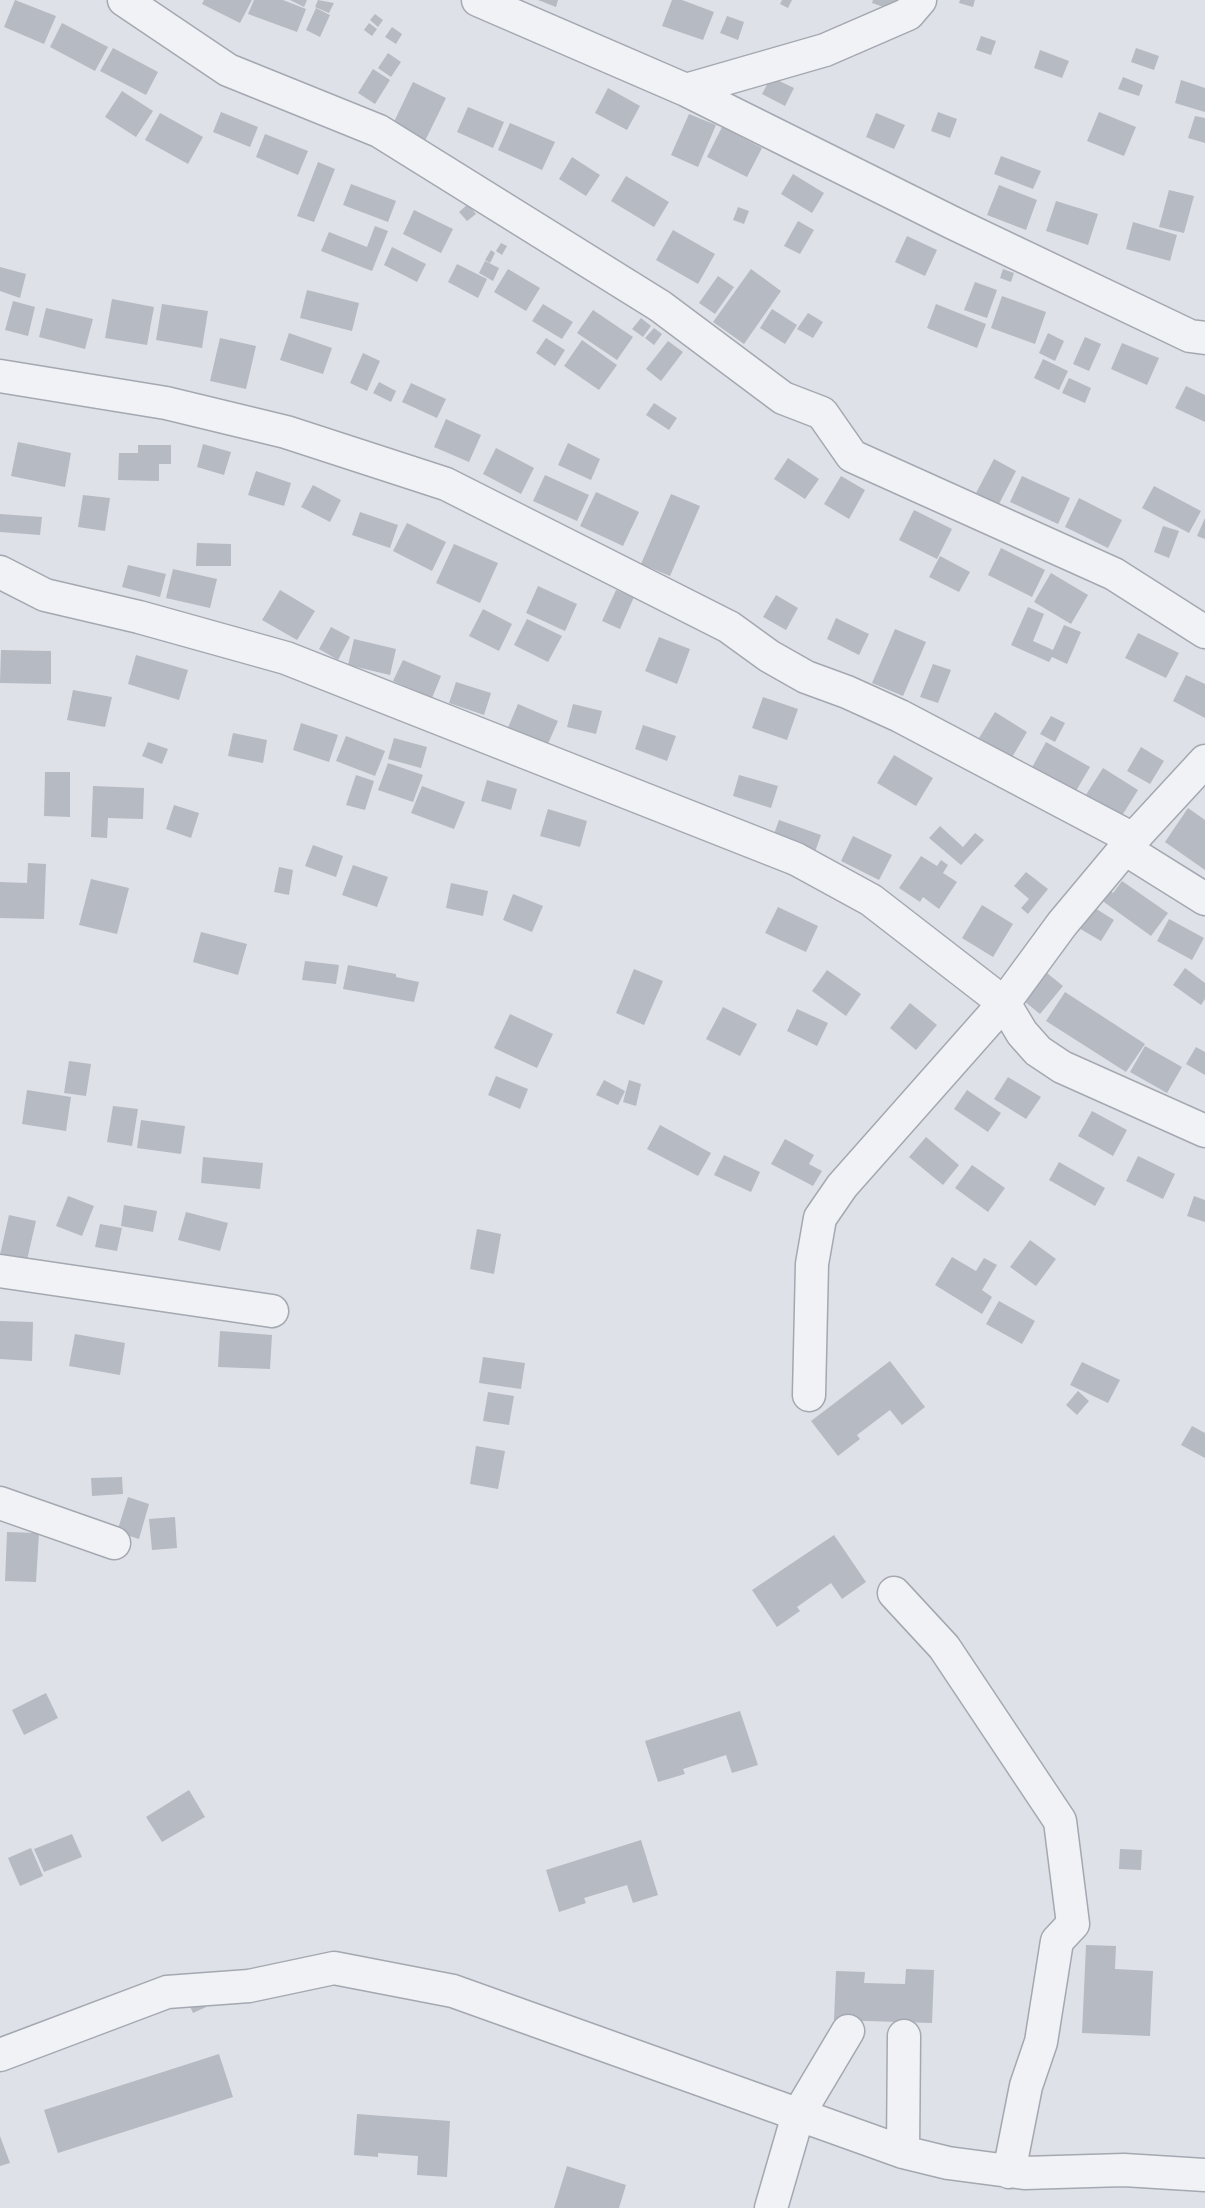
<!DOCTYPE html>
<style>
body{margin:0}
canvas{display:block;background:#dee1e7}
</style>
<canvas width="1205" height="2208"></canvas>
<script>
const c = document.querySelector('canvas').getContext('2d');
c.lineJoin = 'round';
function paint(path, color) { c.fillStyle = color; c.fill(path, 'evenodd'); }
const poly = rows => new Path2D(rows.map(r => 'M' + r).join(''));
function stroke(path, color, width, dash) { c.strokeStyle = color; c.lineWidth = width; c.lineCap = dash ? 'butt' : 'round'; c.setLineDash(dash || []); c.stroke(path); }
paint(poly([
 [15,0,56,16,44,44,4,27],
 [204,0,252,0,240,23,202,4],
 [254,0,283,0,306,9,297,32,248,14],
 [290,0,307,0,304,7],
 [318,0,334,3,329,13,315,7],
 [538,0,558,0,556,7],
 [672,0,682,0,714,12,703,40,662,26],
 [782,0,792,0,788,8,780,4],
 [873,0,899,0,895,11,872,3],
 [960,0,975,0,973,7,959,3],
 [316,8,330,15,320,37,306,30],
 [375,14,383,20,378,27,370,20],
 [727,16,744,22,738,40,720,33],
 [62,23,108,47,95,71,50,47],
 [369,23,377,29,372,36,364,30],
 [392,27,402,34,396,44,385,37],
 [981,36,996,41,991,55,976,50],
 [113,48,158,72,146,95,100,71],
 [1136,48,1159,56,1154,70,1131,62],
 [1040,50,1069,61,1062,78,1034,68],
 [388,53,401,62,391,77,378,68],
 [373,69,390,80,375,104,358,93],
 [771,77,794,88,785,106,762,94],
 [1123,77,1143,85,1139,96,1118,89],
 [1181,80,1205,88,1205,112,1175,103],
 [413,82,446,98,425,141,392,126],
 [608,88,640,106,627,130,595,113],
 [122,91,153,111,136,137,105,117],
 [468,107,504,122,493,148,457,132],
 [221,112,258,127,250,147,213,132],
 [938,112,957,119,950,138,931,131],
 [1099,112,1136,127,1124,156,1087,141],
 [160,113,203,137,188,164,145,140],
 [876,113,905,125,894,149,866,137],
 [689,114,716,125,698,167,671,155],
 [1195,116,1205,118,1205,143,1188,138],
 [510,123,555,142,542,170,498,150],
 [722,127,762,148,747,177,707,157],
 [265,134,308,151,298,175,256,157],
 [1001,156,1041,171,1033,189,994,174],
 [572,157,600,175,586,196,559,179],
 [318,162,335,169,314,222,297,216],
 [793,174,824,193,812,213,781,194],
 [626,176,669,202,654,227,611,201],
 [351,184,396,201,388,222,343,205],
 [999,185,1037,200,1026,230,987,215],
 [1169,190,1194,196,1184,233,1159,227],
 [1056,201,1098,214,1088,245,1046,231],
 [468,204,476,214,467,221,459,212],
 [738,207,749,211,744,224,733,220],
 [414,210,453,229,441,253,403,234],
 [798,221,814,230,800,254,784,246],
 [1133,222,1177,235,1170,261,1126,249],
 [375,226,388,231,372,271,321,251,329,232,367,247],
 [673,230,715,254,698,284,656,260],
 [907,236,937,250,925,276,895,262],
 [501,243,507,246,502,255,496,251],
 [392,247,426,264,417,282,384,265],
 [491,250,495,253,490,263,485,260],
 [485,261,499,268,493,281,479,273],
 [457,264,487,279,478,298,448,282],
 [0,267,26,274,20,298,0,291],
 [508,269,540,288,526,311,494,292],
 [751,269,781,291,744,344,713,322],
 [1003,269,1014,273,1011,282,1000,278],
 [718,276,734,287,715,314,699,303],
 [975,282,997,290,987,318,964,310],
 [307,290,359,303,352,331,300,318],
 [1002,296,1046,312,1035,344,991,328],
 [112,299,154,307,147,345,105,338],
 [13,301,35,307,28,336,5,330],
 [162,304,208,311,202,348,156,340],
 [543,304,573,322,562,339,532,321],
 [936,304,986,324,977,348,927,328],
 [46,308,93,319,85,349,39,337],
 [772,309,797,325,785,344,760,328],
 [593,310,633,337,617,360,577,333],
 [808,313,823,322,813,338,797,329],
 [641,318,651,326,643,337,632,329],
 [654,328,662,334,654,345,645,338],
 [289,333,332,348,323,374,280,360],
 [1048,333,1064,341,1055,361,1039,353],
 [1085,337,1101,344,1089,371,1073,364],
 [220,338,256,346,246,389,210,381],
 [546,338,565,350,555,366,536,353],
 [582,340,617,365,599,390,564,366],
 [668,341,683,352,661,381,646,369],
 [1122,343,1159,358,1147,385,1111,369],
 [363,353,380,361,367,391,350,383],
 [1043,359,1068,371,1059,390,1034,378],
 [1069,378,1091,388,1085,403,1062,393],
 [379,382,396,391,391,402,373,393],
 [411,383,446,399,437,418,402,402],
 [1186,386,1205,395,1205,422,1175,408],
 [654,403,677,418,669,430,646,415],
 [446,419,481,435,469,462,434,447],
 [18,442,71,453,65,487,11,476],
 [568,443,600,459,591,480,558,465],
 [203,444,231,452,224,475,197,467],
 [138,445,171,445,171,464,159,464,159,481,118,480,119,453,138,453],
 [496,448,534,468,521,494,483,474],
 [788,458,819,479,805,499,774,479],
 [994,459,1016,471,999,504,976,493],
 [256,471,291,483,284,506,248,495],
 [545,475,589,495,577,521,533,501],
 [841,476,865,490,849,519,824,504],
 [1022,476,1070,498,1058,524,1010,502],
 [313,485,341,500,330,522,301,507],
 [1154,486,1201,511,1189,533,1142,508],
 [596,492,639,512,623,546,580,526],
 [671,494,700,506,670,576,641,564],
 [83,495,110,498,105,531,78,527],
 [1079,498,1122,520,1108,548,1065,527],
 [914,510,952,529,937,559,899,540],
 [360,512,398,525,390,548,352,535],
 [0,514,42,517,40,535,0,532],
 [1205,518,1205,539,1197,536],
 [407,523,446,542,432,571,393,551],
 [1163,526,1179,531,1169,558,1154,552],
 [197,543,231,544,231,566,196,566],
 [454,544,498,563,480,603,436,583],
 [1001,548,1045,570,1032,597,988,575],
 [940,556,970,572,959,592,929,577],
 [128,565,166,574,160,597,122,587],
 [173,569,217,579,210,608,166,598],
 [1051,573,1088,595,1071,624,1034,602],
 [538,586,577,604,565,631,526,613],
 [280,590,315,611,297,640,262,620],
 [616,590,634,597,620,629,602,621],
 [776,595,798,608,786,630,763,617],
 [1028,607,1044,614,1033,641,1053,650,1064,625,1081,632,1067,664,1052,657,1049,662,1011,645],
 [483,609,512,624,499,651,469,636],
 [836,618,869,634,859,655,827,639],
 [527,619,562,636,548,662,514,645],
 [331,627,350,637,338,660,319,649],
 [895,629,926,642,903,696,872,683],
 [1138,633,1179,653,1166,678,1125,658],
 [659,637,690,649,677,684,645,671],
 [354,639,396,649,390,675,348,665],
 [1,650,51,651,51,684,0,683],
 [136,655,188,670,179,700,128,684],
 [403,660,441,676,432,698,393,681],
 [933,664,951,670,938,703,920,697],
 [1186,675,1205,684,1205,718,1173,701],
 [456,682,491,693,484,715,449,703],
 [73,690,112,697,105,727,67,720],
 [763,697,798,709,787,740,752,728],
 [518,704,558,721,547,746,507,730],
 [573,704,602,711,596,734,567,727],
 [995,712,1027,732,1011,759,979,738],
 [1051,716,1065,723,1055,742,1040,734],
 [301,723,338,735,329,762,293,750],
 [643,725,676,736,667,761,635,749],
 [233,733,267,740,263,763,228,756],
 [346,736,385,751,375,776,336,761],
 [394,738,427,747,421,768,388,759],
 [148,742,168,749,162,764,142,756],
 [1046,742,1090,767,1073,796,1030,771],
 [1141,747,1164,761,1150,784,1127,771],
 [894,755,933,778,916,806,877,783],
 [388,763,423,775,413,802,378,790],
 [1103,768,1138,790,1118,822,1082,801],
 [45,772,70,772,70,817,44,816],
 [356,775,374,781,365,810,346,805],
 [739,775,778,786,771,808,733,796],
 [487,780,517,789,511,810,481,801],
 [93,786,144,788,143,819,108,818,107,838,91,837],
 [422,786,465,802,454,829,411,813],
 [174,805,199,813,191,838,166,829],
 [1188,808,1205,820,1205,870,1165,842],
 [548,809,587,821,580,847,540,836],
 [779,820,821,835,812,860,770,845],
 [940,826,963,847,975,833,984,840,961,865,929,838],
 [853,836,892,855,879,880,841,861],
 [313,845,343,856,336,877,305,866],
 [921,856,937,866,941,860,948,865,943,873,957,882,939,909,923,897,920,902,899,888],
 [28,863,46,864,44,919,0,918,0,882,27,883],
 [353,865,388,877,377,907,342,895],
 [279,867,293,870,289,895,274,892],
 [1026,872,1048,889,1028,914,1021,908,1029,899,1014,886],
 [91,879,129,888,117,934,79,925],
 [1122,881,1168,913,1151,936,1097,897,1104,887,1113,893],
 [451,883,488,891,483,916,446,908],
 [513,894,543,906,532,932,503,920],
 [982,905,1013,924,993,957,962,938],
 [1090,905,1114,920,1101,941,1077,927],
 [778,907,818,926,806,952,765,933],
 [1169,919,1204,938,1192,960,1157,941],
 [201,932,247,944,238,975,193,962],
 [305,961,339,965,336,984,302,980],
 [348,965,396,974,396,977,419,982,414,1002,343,989],
 [1185,968,1205,983,1205,999,1201,1005,1173,985],
 [634,969,663,981,644,1025,616,1013],
 [1042,969,1063,986,1040,1014,1019,997],
 [827,970,861,994,846,1016,812,991],
 [1065,992,1145,1044,1126,1072,1046,1021],
 [910,1003,937,1025,916,1050,890,1028],
 [723,1007,757,1024,740,1056,706,1039],
 [797,1009,828,1023,817,1046,787,1031],
 [510,1014,553,1034,537,1068,494,1048],
 [1145,1046,1182,1067,1167,1093,1130,1072],
 [1196,1047,1205,1052,1205,1075,1186,1064],
 [69,1061,91,1064,86,1096,64,1093],
 [496,1076,528,1089,520,1109,488,1095],
 [1008,1077,1041,1097,1026,1119,994,1099],
 [604,1080,625,1091,618,1105,596,1095],
 [629,1080,641,1084,636,1106,623,1102],
 [27,1090,71,1097,66,1131,22,1124],
 [967,1090,1001,1113,988,1132,954,1109],
 [113,1106,138,1109,132,1146,107,1142],
 [1092,1111,1127,1130,1113,1156,1078,1136],
 [141,1120,185,1126,181,1154,137,1148],
 [660,1125,711,1153,698,1176,647,1149],
 [926,1137,959,1165,943,1185,909,1157],
 [785,1139,814,1155,809,1164,822,1171,813,1186,771,1164],
 [724,1155,760,1172,751,1192,714,1175],
 [1138,1156,1175,1174,1163,1199,1126,1181],
 [203,1157,263,1163,260,1189,201,1183],
 [1059,1162,1105,1188,1095,1206,1049,1180],
 [972,1165,1005,1188,988,1212,955,1188],
 [68,1196,94,1206,82,1236,56,1226],
 [1194,1196,1205,1200,1205,1222,1187,1216],
 [124,1205,157,1211,153,1232,121,1226],
 [186,1212,228,1223,220,1251,178,1240],
 [9,1215,36,1221,27,1260,0,1255],
 [100,1224,122,1228,117,1251,95,1247],
 [477,1229,501,1234,494,1274,470,1269],
 [1030,1240,1056,1259,1036,1286,1010,1267],
 [952,1257,976,1271,984,1258,997,1265,982,1290,992,1297,982,1314,935,1285],
 [999,1301,1035,1321,1022,1344,986,1324],
 [0,1321,33,1322,32,1361,0,1359],
 [220,1331,272,1335,270,1369,218,1367],
 [75,1334,125,1343,120,1375,69,1366],
 [483,1357,525,1363,521,1389,479,1383],
 [890,1361,925,1407,902,1425,890,1410,857,1435,860,1439,838,1456,811,1421],
 [1082,1362,1120,1380,1108,1403,1070,1385],
 [1078,1391,1089,1401,1077,1415,1066,1405],
 [488,1392,514,1396,509,1425,483,1421],
 [1192,1426,1205,1433,1205,1458,1181,1445],
 [476,1446,505,1451,498,1489,470,1484],
 [122,1477,123,1494,92,1496,91,1478],
 [128,1497,149,1504,139,1539,117,1532],
 [175,1517,177,1548,152,1550,149,1519],
 [7,1532,39,1533,36,1582,5,1581],
 [834,1535,866,1582,842,1599,831,1583,797,1607,800,1611,777,1627,752,1590],
 [46,1693,58,1718,24,1735,12,1710],
 [740,1711,758,1765,732,1773,726,1755,683,1769,685,1774,658,1782,645,1741],
 [189,1790,205,1817,162,1842,146,1817],
 [72,1834,82,1857,44,1872,34,1849],
 [641,1840,658,1895,633,1903,627,1885,584,1898,586,1903,559,1912,546,1870],
 [31,1848,43,1876,20,1886,8,1858],
 [1120,1849,1142,1850,1141,1870,1119,1869],
 [1086,1945,1116,1946,1115,1969,1153,1971,1150,2036,1082,2033],
 [906,1969,934,1970,932,2023,834,2020,836,1971,865,1972,864,1983,905,1984],
 [201,1996,206,2007,193,2013,188,2002],
 [219,2054,233,2097,58,2153,44,2110],
 [357,2114,450,2121,447,2177,417,2175,418,2156,378,2153,378,2157,354,2155],
 [0,2136,10,2163,0,2166],
 [567,2166,626,2185,619,2208,554,2208]
]), '#b6bac3');
const minor = poly([
 [124,0,228,70,379,131,660,306,783,398,822,413,852,456,1114,574,1205,632],
 [478,0,686,90,953,223,1190,336,1205,338],
 [686,90,825,50,908,14,920,0],
 [0,376,166,403,286,432,446,484,729,627,769,656,806,677,847,692,900,716,1133,839],
 [0,572,45,595,139,617,286,658,796,859,871,900,1004,1003,1022,1033,1038,1051,1062,1067,1205,1131],
 [1125,849,1205,899],
 [0,1271,272,1311],
 [809,1395,812,1264,820,1218,842,1186,1004,1003,1062,924,1133,839,1205,761],
 [0,1503,114,1543],
 [894,1593,944,1647,1060,1821,1073,1924,1057,1941,1041,2042,1026,2086,1009,2172],
 [0,2055,167,1992,249,1986,334,1968,453,1991,903,2152,948,2163,1024,2173,1124,2170,1205,2175],
 [903,2152,904,2036],
 [771,2208,798,2115,848,2031]
]);
stroke(minor, '#a4a8b1', 35);
stroke(minor, '#f0f2f5', 32);
</script>
